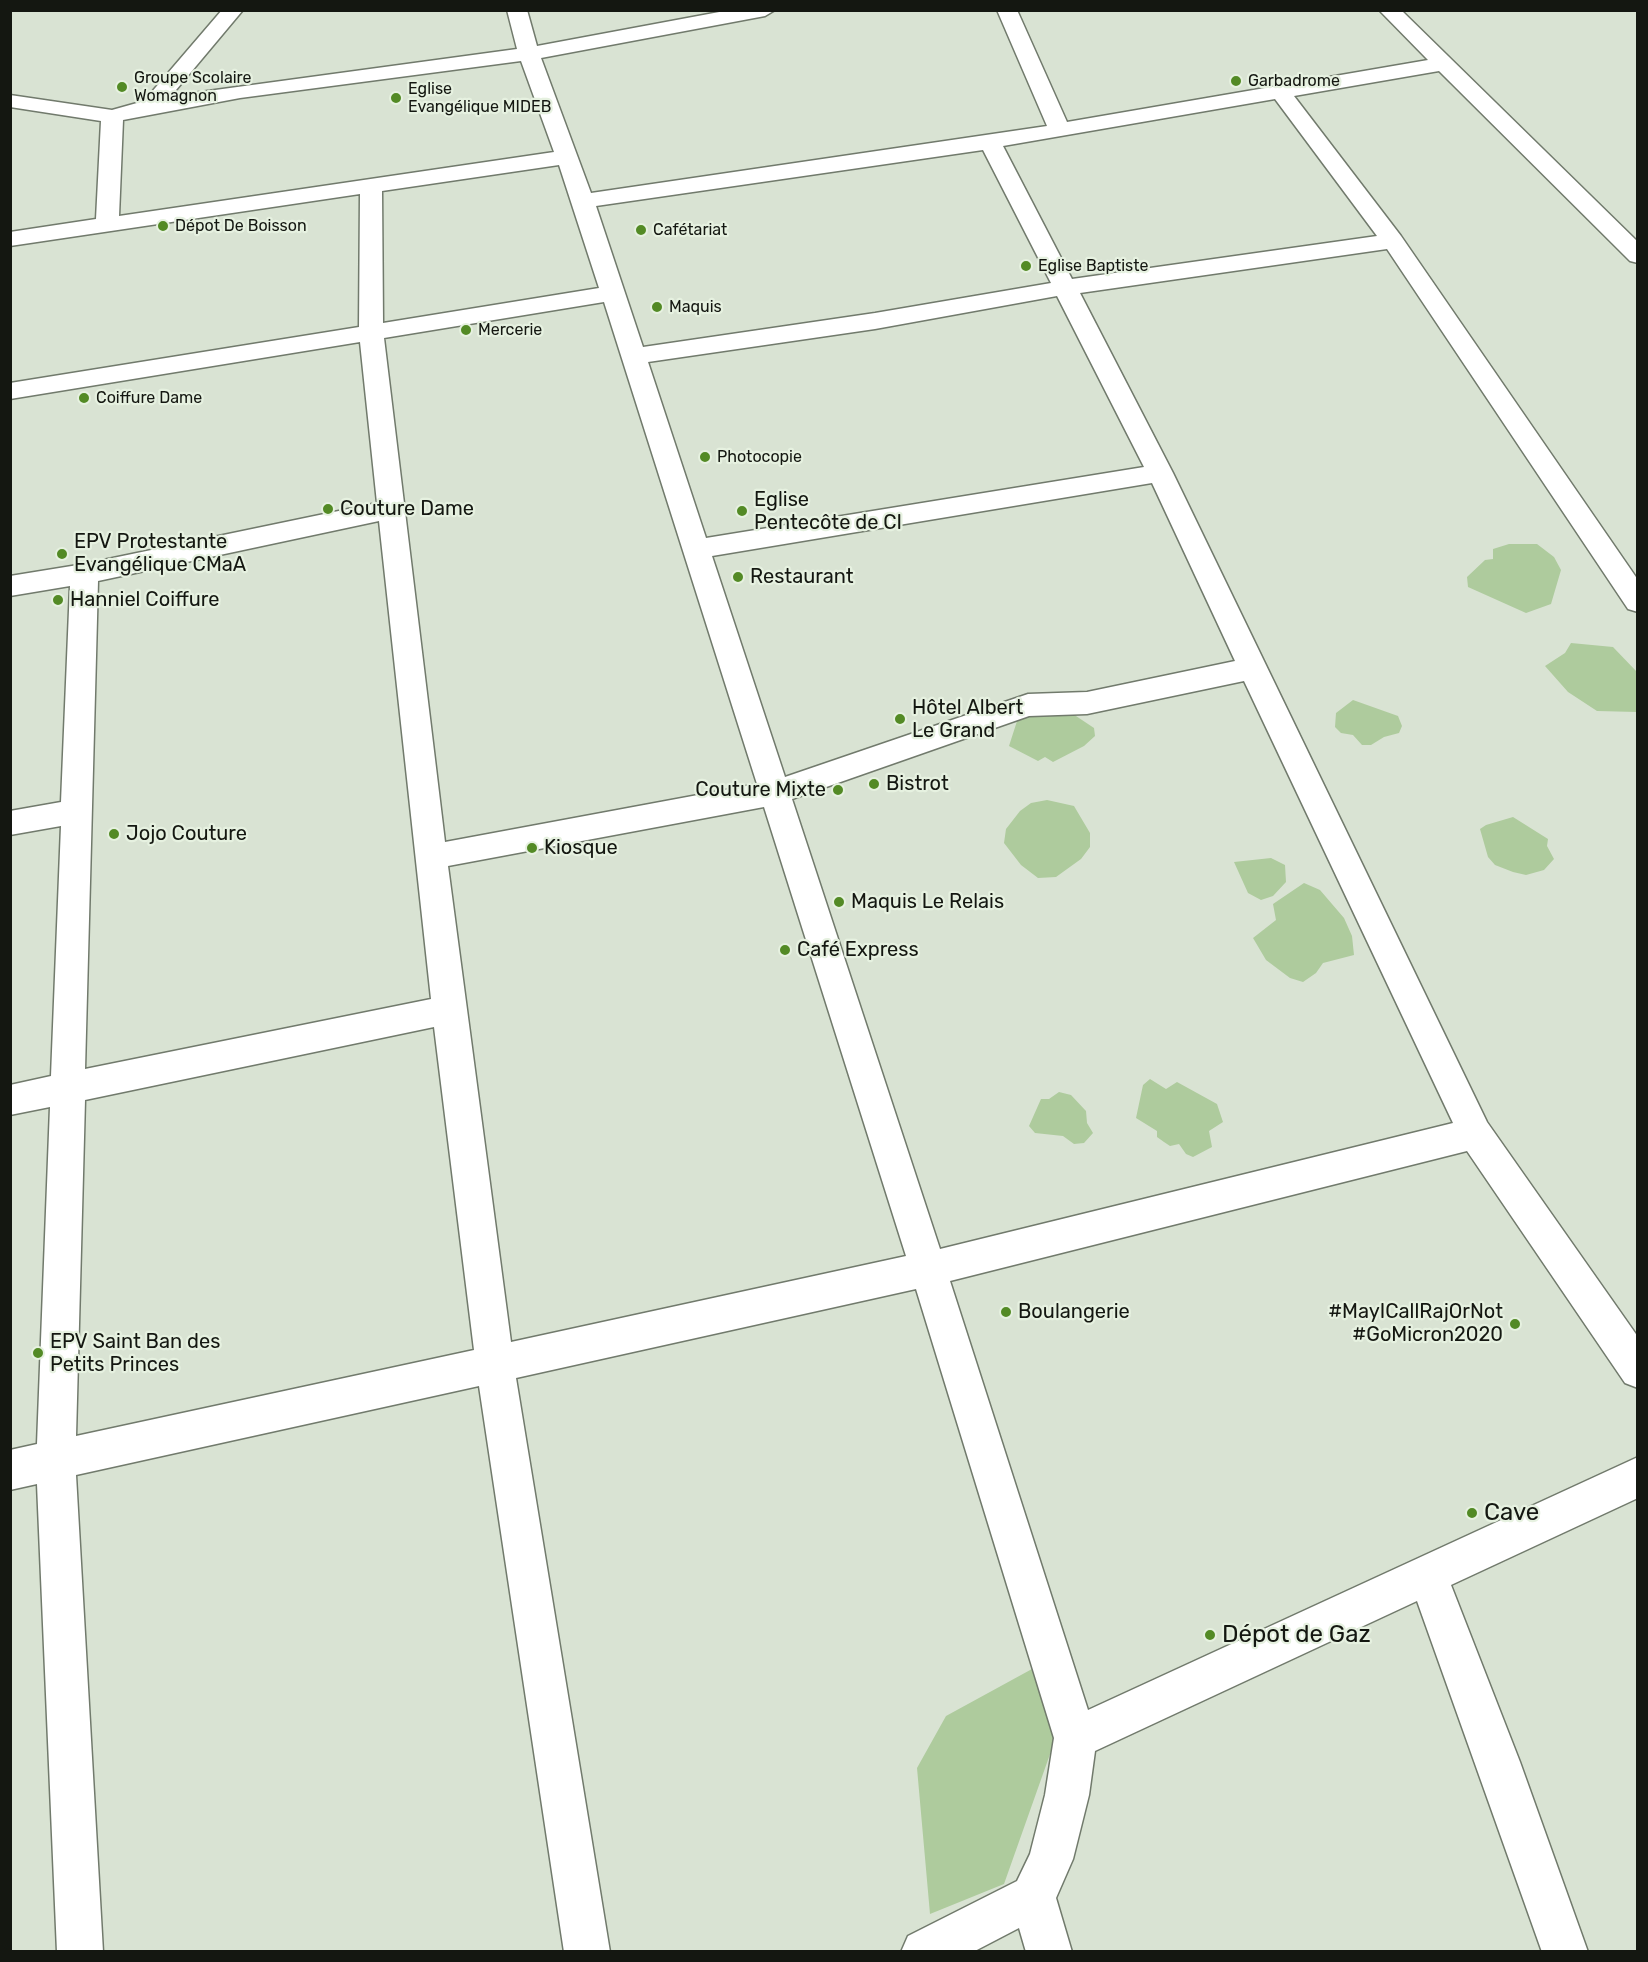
<!DOCTYPE html>
<meta charset="utf-8">
<style>
body{margin:0}
#map{position:relative;width:1648px;height:1962px;overflow:hidden;background:#d9e3d3;font-family:Rubik,sans-serif}
canvas{display:block}
.frame{position:absolute;inset:0;border:12px solid #141711;pointer-events:none}
</style>
<div id="map">
<canvas width="1648" height="1962"></canvas>
<div class="frame"></div>
</div>
<script>
const c = document.querySelector('canvas').getContext('2d');
c.lineJoin = 'round';
function paint(path, color) { c.fillStyle = color; c.fill(path, 'evenodd'); }
const poly = rows => new Path2D(rows.map(r => 'M' + r).join(''));
function stroke(path, color, width, dash) { c.strokeStyle = color; c.lineWidth = width; c.lineCap = dash ? 'butt' : 'round'; c.setLineDash(dash || []); c.stroke(path); }
function label(font, color, halo, rows, align = 'center') {
  c.font = font + ' Rubik,sans-serif'; c.lineWidth = 4.5; c.setLineDash([]); c.textBaseline = 'middle'; c.strokeStyle = halo; c.fillStyle = color; for (const [text, x, y, turn = 0] of rows) {
    c.save(); c.translate(x, y); c.rotate((+turn || 0) * Math.PI / 180); c.textAlign = isNaN(turn) ? turn : align; if (halo) c.strokeText(text, 0, 0); c.fillText(text, 0, 0); c.restore();
  }
}
paint(poly([
 [1509,544,1537,544,1554,557,1561,570,1551,604,1526,613,1468,587,1467,577,1485,560,1493,559,1493,549],
 [1571,643,1613,647,1637,672,1637,712,1597,711,1568,692,1545,666,1565,653],
 [1353,700,1398,716,1402,726,1399,733,1384,737,1371,745,1362,745,1353,735,1341,733,1335,727,1336,713],
 [1064,708,1094,728,1095,736,1084,746,1053,762,1045,757,1038,761,1009,746,1018,718],
 [1047,800,1074,806,1090,833,1090,847,1081,859,1056,877,1038,878,1021,865,1004,843,1006,829,1020,811,1031,803],
 [1513,817,1548,839,1547,846,1554,859,1544,870,1526,875,1513,872,1495,865,1488,857,1480,829,1486,825],
 [1271,858,1285,865,1286,882,1273,896,1261,900,1248,893,1234,862],
 [1304,883,1320,890,1344,918,1352,936,1354,955,1323,963,1316,973,1303,982,1290,978,1266,960,1253,938,1276,920,1273,904],
 [1150,1079,1166,1089,1177,1082,1217,1104,1223,1122,1209,1131,1212,1147,1193,1157,1186,1154,1179,1144,1170,1146,1164,1142,1157,1137,1157,1131,1136,1118,1143,1085],
 [1059,1092,1071,1095,1086,1111,1087,1123,1093,1133,1084,1143,1074,1144,1063,1136,1035,1133,1029,1126,1041,1099,1049,1099],
 [1032,1669,1055,1740,1004,1884,930,1914,917,1768,946,1716]
]), '#aecb9d');
const minor = poly([
 [222,10,243,10,171,96,517,49,507,10,527,10,537,46,730,10,775,10,765,16,541,58,591,193,1047,126,997,10,1017,10,1067,122,1428,60,1379,10,1401,10,1638,242,1638,263,1630,261,1439,71,1294,96,1401,236,1638,580,1638,612,1628,609,1387,249,1080,293,1173,473,1487,1122,1638,1337,1638,1388,1625,1383,1467,1151,950,1281,1088,1710,1638,1457,1638,1498,1451,1585,1520,1762,1588,1952,1542,1952,1417,1601,1095,1751,1089,1795,1073,1859,1056,1898,1072,1952,1026,1952,1019,1928,973,1952,901,1952,908,1936,1017,1881,1030,1854,1045,1795,1054,1738,916,1289,516,1378,610,1952,564,1952,479,1386,76,1475,103,1952,57,1952,37,1484,10,1490,10,1450,37,1444,50,1107,10,1115,10,1085,51,1076,61,826,10,835,10,811,61,802,70,586,10,596,10,576,84,564,377,503,360,342,10,399,10,383,359,327,360,194,10,246,10,232,96,219,101,121,10,107,10,95,112,110,144,101,222,10],
 [521,61,554,152,119,216,123,120,240,98,521,61],
 [1275,99,1377,236,1072,279,1003,146,1275,99],
 [983,150,1051,283,875,313,643,347,596,206,983,150],
 [559,165,599,288,383,323,382,191,559,165],
 [1057,296,1144,467,706,538,648,362,875,329,1057,296],
 [604,302,757,784,445,842,384,338,604,302],
 [1152,483,1235,661,1087,692,1028,694,785,777,712,556,1152,483],
 [379,521,431,999,85,1069,98,581,379,521],
 [1244,681,1453,1123,940,1249,792,799,1029,716,1087,714,1244,681],
 [764,807,906,1256,511,1342,448,866,764,807],
 [434,1027,474,1350,76,1436,85,1100,434,1027]
]);
stroke(minor, '#717a6c', 3);
paint(minor, '#fff');
for (const [x, y, r, color] of [
 [1236,81,6,"#538a25"],
 [122,87,6,"#538a25"],
 [396,98,6,"#538a25"],
 [163,226,6,"#538a25"],
 [641,230,6,"#538a25"],
 [1026,266,6,"#538a25"],
 [657,307,6,"#538a25"],
 [466,330,6,"#538a25"],
 [84,398,6,"#538a25"],
 [705,457,6,"#538a25"],
 [328,509,6,"#538a25"],
 [742,511,6,"#538a25"],
 [62,554,6,"#538a25"],
 [738,577,6,"#538a25"],
 [58,600,6,"#538a25"],
 [900,719,6,"#538a25"],
 [874,784,6,"#538a25"],
 [838,790,6,"#538a25"],
 [114,834,6,"#538a25"],
 [532,848,6,"#538a25"],
 [839,902,6,"#538a25"],
 [785,950,6,"#538a25"],
 [1006,1312,6,"#538a25"],
 [1515,1324,6,"#538a25"],
 [38,1353,6,"#538a25"],
 [1472,1513,6,"#538a25"],
 [1210,1635,6,"#538a25"]
]) { const dot = new Path2D(); dot.arc(x, y, r, 0, 2 * Math.PI); c.fillStyle = color; c.fill(dot); stroke(dot, '#e6f1e0', 2); }
label('16px', '#141711', '#e6f1e0', [
 ["Groupe Scolaire",134,78],
 ["Womagnon",134,96],
 ["Garbadrome",1248,81],
 ["Eglise",408,89],
 ["Evangélique MIDEB",408,107],
 ["Dépot De Boisson",175,226],
 ["Cafétariat",653,230],
 ["Eglise Baptiste",1038,266],
 ["Maquis",669,307],
 ["Mercerie",478,330],
 ["Coiffure Dame",96,398],
 ["Photocopie",717,457]
], 'left');
label('20px', '#141711', '#e6f1e0', [
 ["Eglise",754,500],
 ["Pentecôte de CI",754,523],
 ["Couture Dame",340,509],
 ["EPV Protestante",74,542],
 ["Evangélique CMaA",74,565],
 ["Restaurant",750,577],
 ["Hanniel Coiffure",70,600],
 ["Hôtel Albert",912,708],
 ["Le Grand",912,731],
 ["Bistrot",886,784],
 ["Couture Mixte",826,790,"right"],
 ["Jojo Couture",126,834],
 ["Kiosque",544,848],
 ["Maquis Le Relais",851,902],
 ["Café Express",797,950],
 ["Boulangerie",1018,1312],
 ["#MayICallRajOrNot",1503,1312,"right"],
 ["#GoMicron2020",1503,1335,"right"],
 ["EPV Saint Ban des",50,1342],
 ["Petits Princes",50,1365]
], 'left');
label('24px', '#141711', '#e6f1e0', [
 ["Cave",1484,1513],
 ["Dépot de Gaz",1222,1635]
], 'left');
</script>
